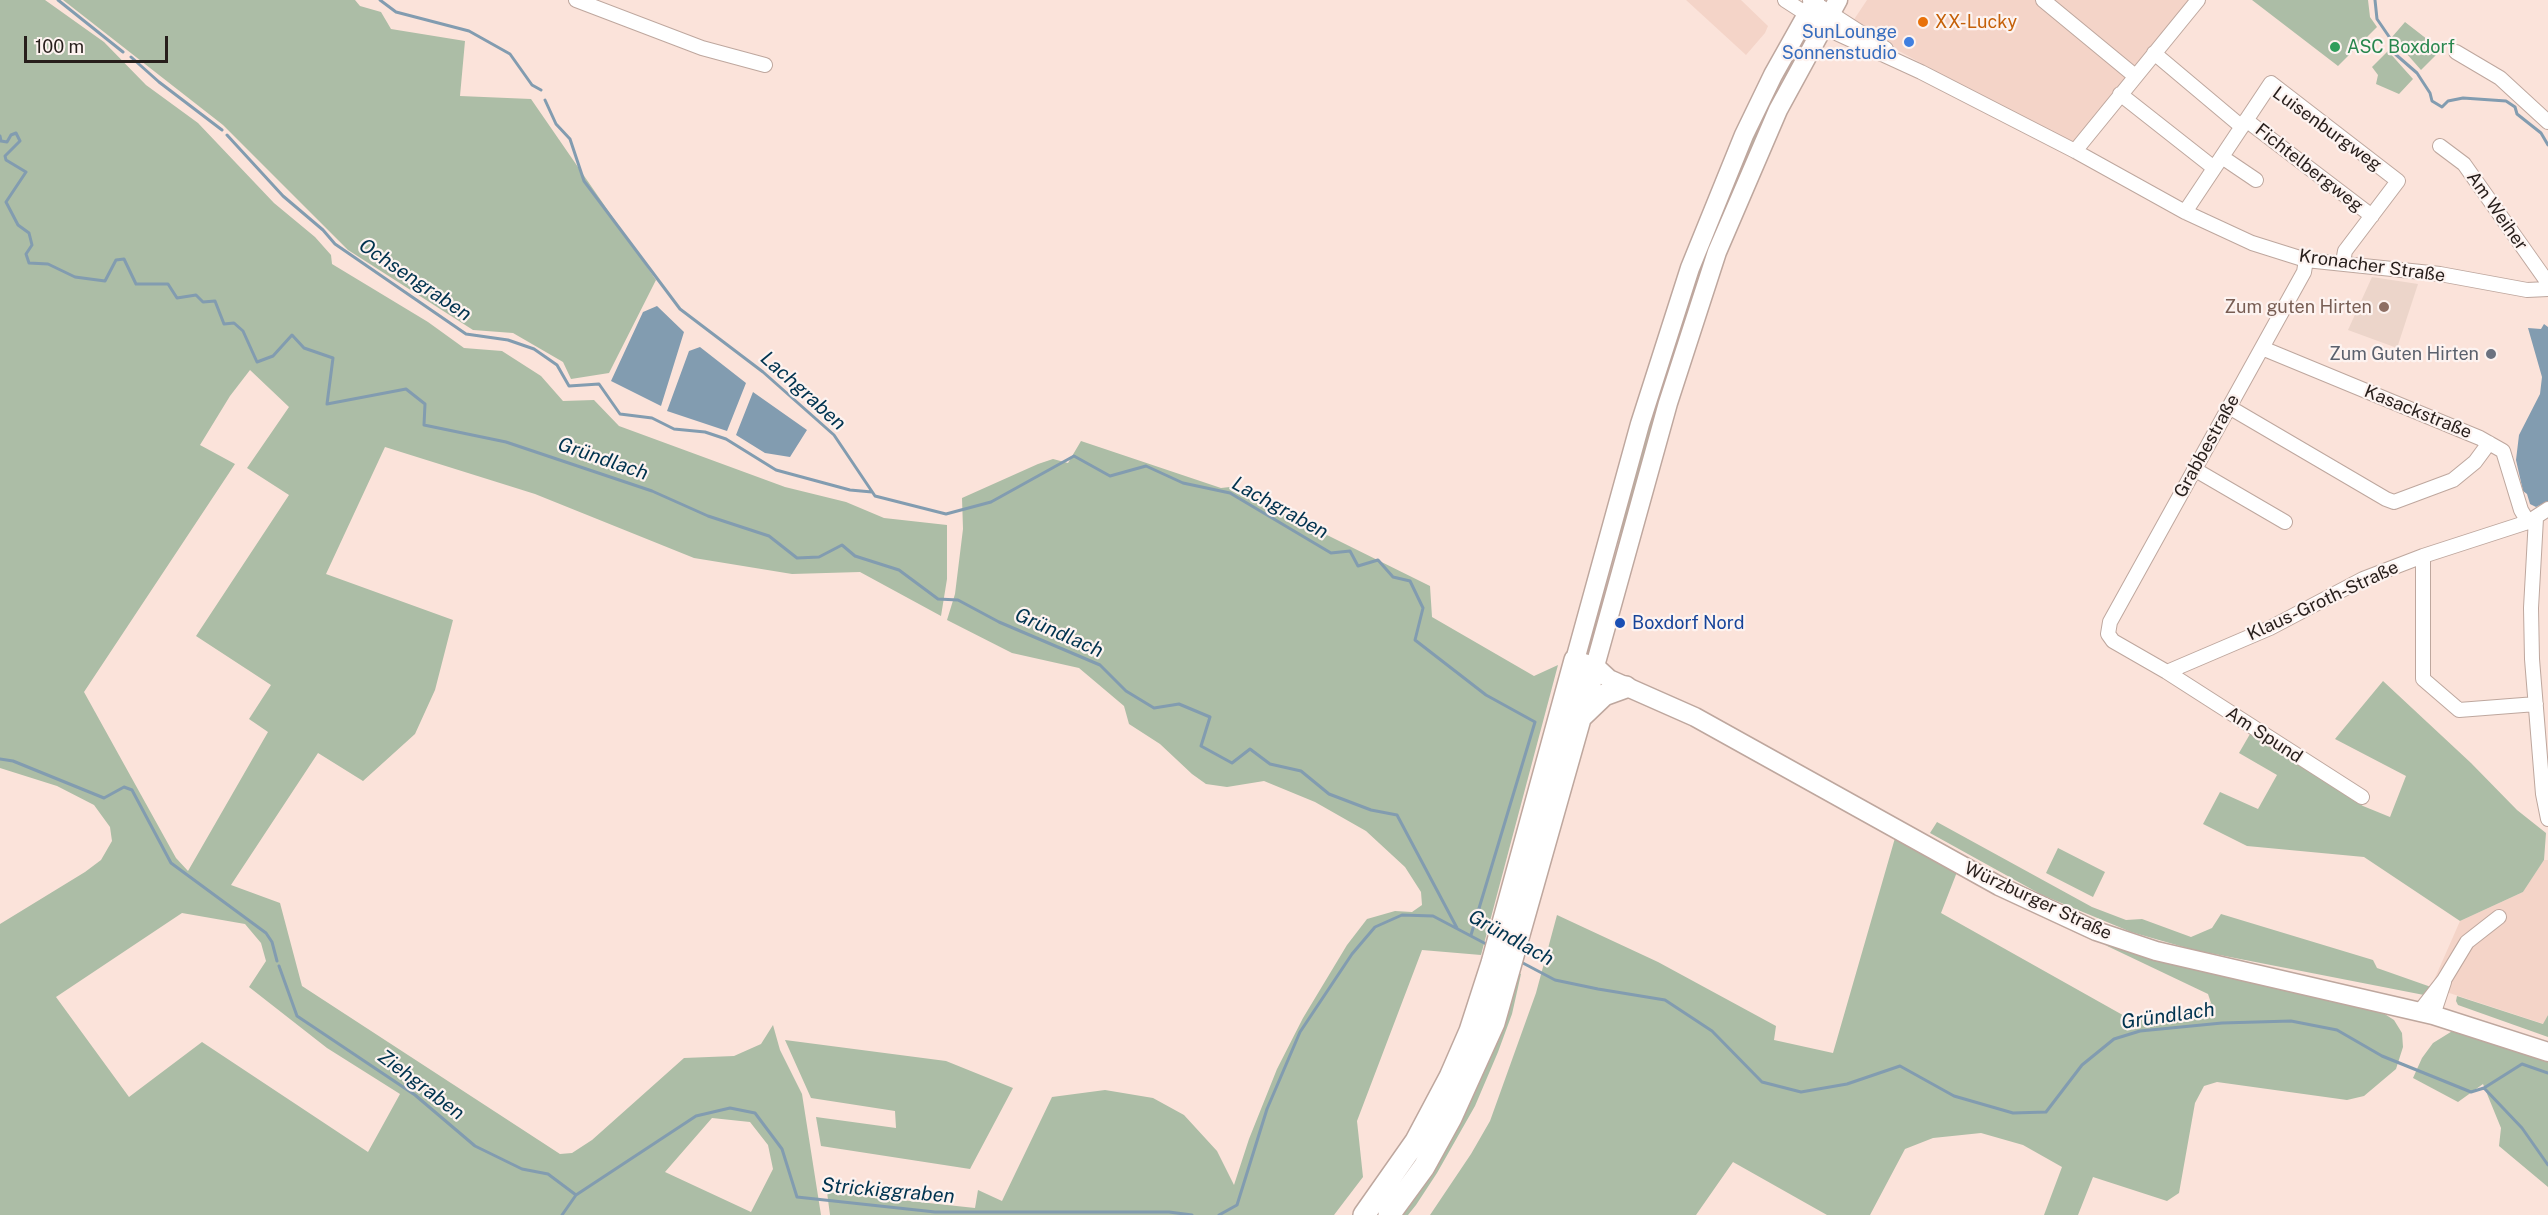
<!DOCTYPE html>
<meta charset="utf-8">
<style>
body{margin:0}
#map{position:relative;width:2548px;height:1215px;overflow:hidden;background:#fbe3da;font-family:"Public Sans",sans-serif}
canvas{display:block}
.scale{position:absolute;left:24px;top:36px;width:144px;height:27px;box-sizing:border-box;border:3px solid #271e1b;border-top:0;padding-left:8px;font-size:18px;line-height:21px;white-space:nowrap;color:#271e1b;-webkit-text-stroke:4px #fdf3f0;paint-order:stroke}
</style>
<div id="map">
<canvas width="2548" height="1215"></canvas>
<div class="scale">100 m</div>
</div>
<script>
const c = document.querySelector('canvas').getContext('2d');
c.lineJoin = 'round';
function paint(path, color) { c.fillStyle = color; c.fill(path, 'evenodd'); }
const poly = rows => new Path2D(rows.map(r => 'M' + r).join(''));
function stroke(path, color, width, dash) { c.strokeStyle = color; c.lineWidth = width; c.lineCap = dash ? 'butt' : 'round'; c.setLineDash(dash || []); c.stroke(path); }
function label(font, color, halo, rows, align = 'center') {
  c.font = font + ' "Public Sans",sans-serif'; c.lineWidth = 4.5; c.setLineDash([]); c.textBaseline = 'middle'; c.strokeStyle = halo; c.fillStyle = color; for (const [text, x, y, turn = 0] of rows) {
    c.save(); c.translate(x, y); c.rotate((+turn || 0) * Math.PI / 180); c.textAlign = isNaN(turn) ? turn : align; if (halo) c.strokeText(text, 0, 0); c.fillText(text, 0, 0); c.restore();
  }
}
paint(poly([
 [1686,0,1741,0,1768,26,1765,33,1746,55],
 [1867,0,2189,0,2074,147,1857,28,1853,21],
 [2544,860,2548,860,2548,1015,2544,1024,2431,987,2460,921,2523,892]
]), '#f4d4c8');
paint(poly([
 [2372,277,2418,284,2397,348,2348,330]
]), '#ecd5ca');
paint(poly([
 [0,0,45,0,104,42,146,85,198,123,274,203,315,237,331,255,332,264,428,322,464,348,502,351,541,376,563,401,594,400,619,426,785,487,846,502,884,518,947,525,947,579,941,616,860,572,792,574,694,558,535,494,385,447,326,574,453,620,435,690,415,734,363,781,318,753,231,885,280,903,302,986,560,1154,572,1153,592,1140,684,1058,734,1056,761,1044,773,1025,780,1050,802,1094,821,1215,0,1215,0,924,85,872,101,860,112,841,110,827,94,805,57,786,0,768],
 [250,370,289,407,247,468,289,495,196,636,271,685,249,719,268,732,188,871,176,858,84,692,235,464,200,445,230,396],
 [182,913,245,924,261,943,266,961,249,987,327,1048,400,1094,368,1152,202,1042,129,1097,56,997],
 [712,1118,750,1122,768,1145,773,1169,751,1212,665,1172],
 [63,0,355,0,360,6,381,12,391,29,465,41,460,96,531,99,656,280,609,373,571,379,563,362,513,333,473,330,348,250,223,125],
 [2252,0,2368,0,2370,17,2377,27,2338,66],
 [2405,22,2441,50,2421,70,2392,37],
 [1808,24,1811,26,1777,88,1751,149,1596,642,1592,641,1617,550,1629,492,1671,344,1730,182],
 [2388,51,2413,79,2399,94,2376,84,2378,75,2372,67],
 [1081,441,1221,488,1230,487,1430,586,1432,617,1534,676,1558,665,1481,955,1422,950,1357,1121,1363,1177,1334,1215,830,1215,827,1192,975,1208,978,1190,1002,1201,1052,1097,1105,1090,1153,1098,1184,1115,1217,1151,1234,1185,1249,1139,1277,1069,1303,1018,1347,945,1367,919,1395,911,1412,912,1422,905,1421,892,1405,867,1366,831,1315,802,1264,781,1227,787,1206,784,1192,774,1160,744,1129,724,1124,706,1079,668,1012,653,947,620,955,594,963,529,962,498,1038,464,1053,459,1068,463],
 [2383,681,2471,763,2517,810,2546,833,2544,860,2523,892,2460,921,2364,857,2247,846,2203,824,2220,792,2258,809,2277,775,2239,753,2250,734,2363,806,2390,817,2406,776,2335,739],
 [1937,822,2092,907,2126,920,2142,919,2191,937,2212,928,2221,914,2373,960,2377,968,2431,987,2424,995,2194,950,2131,932,2042,895,1930,833],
 [1895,838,1957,872,1941,913,2128,1018,2200,1010,2211,1003,2208,994,2105,945,2355,1004,2383,1013,2394,1020,2402,1033,2403,1047,2396,1069,2364,1096,2347,1100,2217,1082,2204,1086,2195,1103,2179,1193,2167,1201,2093,1177,2078,1215,2044,1215,2062,1167,2023,1145,1981,1133,1933,1138,1905,1149,1870,1215,1827,1215,1733,1162,1696,1215,1430,1215,1471,1154,1490,1121,1536,993,1557,915,1658,962,1776,1026,1774,1040,1833,1053],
 [2058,848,2105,872,2093,897,2046,873],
 [1516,972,1521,974,1512,1014,1498,1052,1475,1106,1437,1173,1416,1205,1408,1215,1397,1215],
 [2457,996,2543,1024,2548,1015,2548,1037,2458,1005,2456,1001],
 [2454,1030,2548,1062,2548,1187,2499,1146,2501,1128,2483,1084,2458,1102,2413,1078,2422,1058,2433,1043],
 [785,1040,946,1061,1013,1088,970,1169,821,1146,816,1117,896,1128,895,1111,811,1098]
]), '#acbda6');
paint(poly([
 [657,306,684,332,661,406,611,381,643,312],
 [2544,324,2548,327,2548,501,2536,507,2530,504,2527,494,2523,491,2516,460,2519,435,2540,394,2542,377,2528,328,2541,329],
 [700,347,746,383,727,431,667,411,689,351],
 [753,392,807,430,790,457,765,453,736,435]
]), '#829cb0');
stroke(poly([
 [58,0,123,52],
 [380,0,396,12,469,31,510,54,532,85,541,90],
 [2375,0,2377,19,2390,38,2394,53,2417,73,2430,93,2432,101,2442,107,2448,101,2463,98,2506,101,2515,107,2517,114,2541,133,2548,145],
 [131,57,159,82,222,130],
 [545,100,556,124,570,139,584,181,680,309,763,372,834,435,875,496,946,514,991,502,1074,456,1110,476,1146,466,1183,483,1230,493,1331,553,1350,551,1358,566,1378,560,1393,577,1410,581,1423,608,1415,640,1486,695,1535,722,1471,935],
 [227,135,283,196,323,230,335,244,466,334,508,340,534,349,557,365,569,386,599,384,620,414,652,418,674,429,705,432,726,439,776,470,850,490,872,492],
 [0,136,1,141,7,142,11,135,16,133,20,141,5,156,6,160,26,172,6,202,18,225,29,233,32,245,26,254,29,263,48,264,75,277,105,281,116,260,124,259,136,284,168,284,177,298,196,295,203,302,215,301,224,324,234,323,243,331,257,362,273,356,292,335,304,348,333,358,327,404,406,389,425,404,424,425,506,442,652,491,708,516,769,536,797,558,819,557,842,545,855,556,899,570,938,599,958,600,999,622,1100,665,1126,691,1154,708,1179,704,1210,717,1201,746,1232,763,1250,749,1270,764,1301,771,1329,794,1371,810,1397,815,1457,928],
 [0,759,13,761,104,798,124,787,132,790,171,863,266,933,272,942,277,961],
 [1521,962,1555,980,1598,989,1665,1000,1712,1031,1762,1082,1801,1092,1847,1084,1900,1066,1954,1096,2013,1113,2046,1112,2082,1065,2114,1039,2140,1031,2222,1023,2291,1021,2337,1030,2382,1056,2471,1092,2484,1088,2522,1064,2548,1073],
 [279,966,297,1016,415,1095,475,1146,522,1169,548,1174,576,1195],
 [2484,1088,2522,1128,2548,1165],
 [562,1215,576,1195,696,1116,730,1108,755,1113,782,1149,797,1197,935,1212,1169,1212,1192,1215],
 [1219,1215,1237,1205,1267,1109,1300,1032,1352,954,1375,927,1402,915,1433,916,1488,945]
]), '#829cb0', 3);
const minor = poly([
 [576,0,702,48,765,65],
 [1785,0,1836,33,1921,72,2075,151,2185,212,2252,243,2306,260,2440,274,2527,290,2548,289],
 [1810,0,1886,49],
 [2043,0,2135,76],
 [2456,52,2500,78,2548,122],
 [2154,53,2242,127],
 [2120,94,2214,168],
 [2246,120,2372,216],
 [2440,146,2464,164,2548,283],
 [2075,151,2198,0],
 [2222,157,2256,180],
 [2185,212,2271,83,2398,181,2345,251,2343,262],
 [2306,260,2304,272,2110,622,2108,634,2113,641,2167,672,2270,628,2363,579,2423,556,2528,522,2548,509],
 [2262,348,2480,438,2503,451,2521,510,2528,522],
 [2229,407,2386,499,2394,502,2453,480,2475,462,2489,443],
 [2194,469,2285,522],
 [2536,518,2531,608,2532,659,2543,794,2548,819],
 [2423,556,2423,679,2459,710,2536,704],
 [2167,672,2362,797],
 [2420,1011,2444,980,2467,942,2499,917],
 [2433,1015,2444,982]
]);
const major = poly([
 [1587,664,1575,660,1640,424,1690,268,1744,135,1773,75,1815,0],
 [1595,666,1609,679,1695,717,1999,886,2096,931,2156,951,2433,1015,2548,1052],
 [1595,666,1668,403,1717,252,1778,110,1838,0]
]);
const highway = poly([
 [1581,717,1604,695,1626,687],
 [1364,1215,1416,1141,1450,1077,1470,1031,1492,963,1575,660],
 [1389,1215,1424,1167,1451,1118,1494,1023,1595,666]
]);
stroke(minor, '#bea79e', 16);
stroke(major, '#bea79e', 21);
stroke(highway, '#bea79e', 24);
stroke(minor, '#fff', 14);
stroke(major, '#fff', 18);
stroke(highway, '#fff', 21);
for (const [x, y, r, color] of [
 [1923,22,6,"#e8710a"],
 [1909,42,6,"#3f7fe0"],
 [2335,47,6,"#2e9e5b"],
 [2384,307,6,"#8d6e63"],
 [2491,354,6,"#6b7280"],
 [1620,623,6,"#1a4fb4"]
]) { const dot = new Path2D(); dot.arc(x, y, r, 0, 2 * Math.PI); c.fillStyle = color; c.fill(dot); stroke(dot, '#fdf3f0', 2); }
label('18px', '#c56008', '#fdf3f0', [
 ["XX-Lucky",1935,22]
], 'left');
label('18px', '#366cbe', '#fdf3f0', [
 ["SunLounge",1897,32],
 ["Sonnenstudio",1897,53]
], 'right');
label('18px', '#27864d', '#fdf3f0', [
 ["ASC Boxdorf",2347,47]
], 'left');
label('18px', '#271e1b', '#fdf3f0', [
 ["Luisenburgweg",2327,129,36],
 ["Fichtelbergweg",2309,168,38],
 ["Am Weiher",2497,211,55],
 ["Kronacher Straße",2372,266,8],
 ["Kasackstraße",2418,412,22],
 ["Grabbestraße",2207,446,-61],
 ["Klaus-Groth-Straße",2323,601,-25],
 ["Am Spund",2264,735,33],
 ["Würzburger Straße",2038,901,25]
]);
label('18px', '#785e54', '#fdf3f0', [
 ["Zum guten Hirten",2372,307]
], 'right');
label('18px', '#5b616d', '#fdf3f0', [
 ["Zum Guten Hirten",2479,354]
], 'right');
label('18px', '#164399', '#fdf3f0', [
 ["Boxdorf Nord",1632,623]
], 'left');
label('italic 20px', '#00334f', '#fdf3f0', [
 ["Ochsengraben",415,280,34],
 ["Lachgraben",803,391,42],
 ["Gründlach",603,459,19],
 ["Lachgraben",1280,508,29],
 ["Gründlach",1059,633,24],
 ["Gründlach",1511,938,29],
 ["Gründlach",2168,1016,-8],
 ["Ziehgraben",421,1085,37],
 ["Strickiggraben",888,1191,5]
]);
</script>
